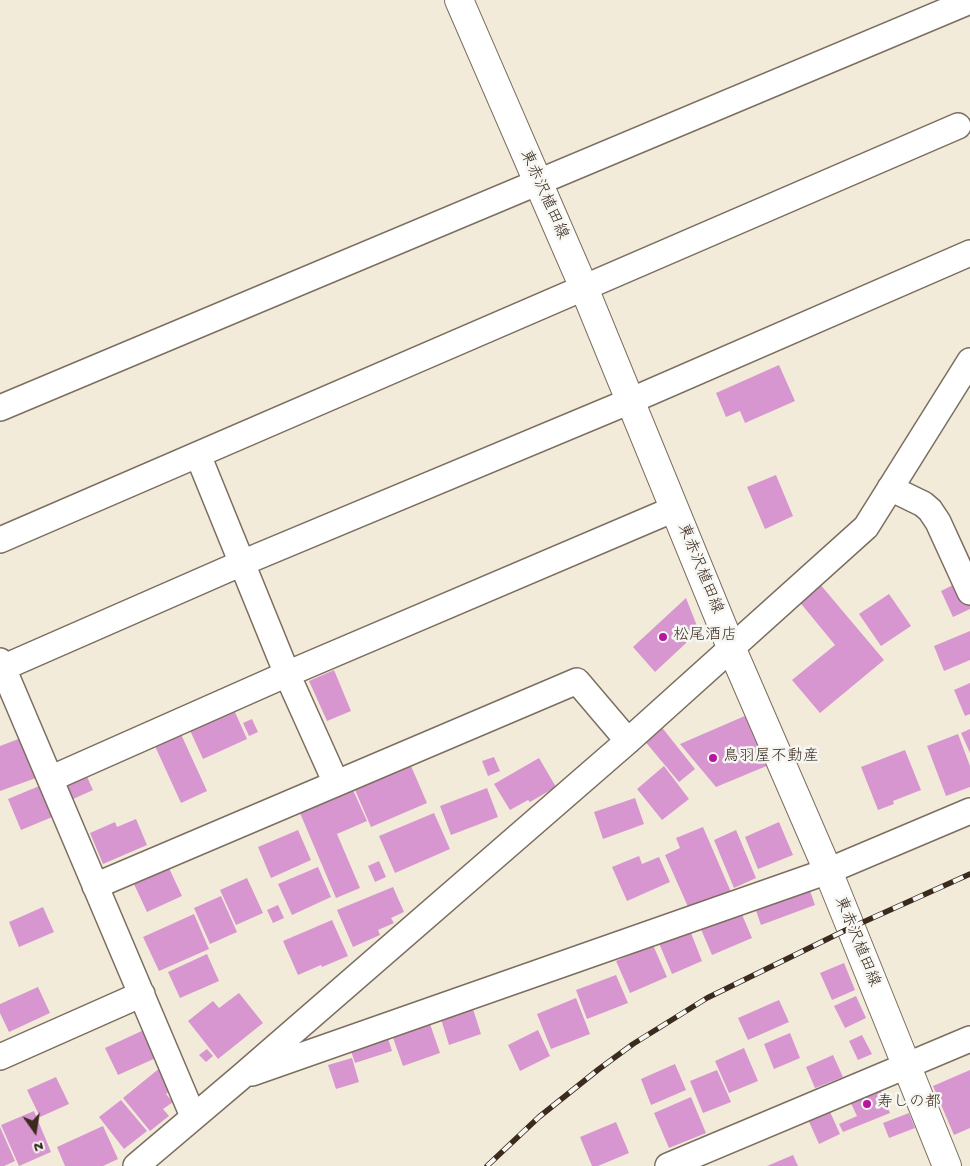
<!DOCTYPE html>
<meta charset="utf-8">
<style>
body{margin:0}
#map{position:relative;width:970px;height:1166px;overflow:hidden;background:#f3ebda;font-family:"Gochi Hand",sans-serif}
canvas{display:block}
.north{position:absolute;left:10px;top:1106px;width:50px;height:50px;-webkit-text-stroke:4px #f6f6f2;paint-order:stroke;rotate:167deg;font-size:14px;font-weight:700;line-height:20px;text-align:center;color:#3b2a1e}
.north::after{content:'';display:block;margin:auto;width:18px;height:22px;background:#3b2a1e;clip-path:polygon(50% 0,100% 100%,50% 72%,0 100%)}
</style>
<div id="map">
<canvas width="970" height="1166"></canvas>
<div class="north">N</div>
</div>
<script>
const c = document.querySelector('canvas').getContext('2d');
c.lineJoin = 'round';
function paint(path, color) { c.fillStyle = color; c.fill(path, 'evenodd'); }
const poly = rows => new Path2D(rows.map(r => 'M' + r).join(''));
function stroke(path, color, width, dash) { c.strokeStyle = color; c.lineWidth = width; c.lineCap = dash ? 'butt' : 'round'; c.setLineDash(dash || []); c.stroke(path); }
function label(font, color, halo, rows, align = 'center') {
  c.font = font + ' "Gochi Hand","Klee One",sans-serif'; c.lineWidth = 5; c.setLineDash([]); c.textBaseline = 'middle'; c.strokeStyle = halo; c.fillStyle = color; for (const [text, x, y, turn = 0] of rows) {
    c.save(); c.translate(x, y); c.rotate((+turn || 0) * Math.PI / 180); c.textAlign = isNaN(turn) ? turn : align; if (halo) c.strokeText(text, 0, 0); c.fillText(text, 0, 0); c.restore();
  }
}
paint(poly([
 [779,365,795,401,745,423,740,411,726,417,716,393],
 [776,475,793,516,765,529,747,487],
 [961,581,970,601,970,609,953,617,941,591],
 [819,583,884,660,820,713,792,680,835,645,798,600],
 [889,594,911,626,881,646,859,614],
 [686,598,699,631,655,672,633,647],
 [970,631,970,660,944,671,934,646],
 [334,670,351,711,327,721,309,681],
 [970,683,970,714,965,716,954,690],
 [235,712,247,739,203,759,188,726,214,714,216,720],
 [747,715,769,765,716,787,680,744],
 [252,719,258,732,249,736,243,723],
 [660,725,695,769,679,782,643,739],
 [970,729,970,753,961,733],
 [180,732,207,791,181,803,154,744],
 [958,734,970,766,970,787,946,796,927,746],
 [21,738,36,778,0,791,0,746],
 [905,750,921,790,893,801,894,804,878,810,861,767],
 [494,757,500,771,488,776,482,761],
 [539,758,556,787,530,802,528,800,510,810,494,784],
 [411,766,427,803,371,827,355,790],
 [664,766,689,799,662,820,637,789],
 [84,770,93,790,71,800,62,779],
 [44,784,57,815,21,830,8,799],
 [487,788,498,817,451,835,440,806],
 [353,790,367,821,337,834,360,888,336,898,300,813],
 [635,798,644,824,603,839,594,812],
 [434,813,450,849,395,873,379,836],
 [136,819,147,845,103,864,90,833,115,822,117,827],
 [779,822,793,855,758,869,745,837],
 [703,827,731,892,689,909,665,855,680,848,676,838],
 [298,830,311,860,271,878,258,847],
 [736,830,756,878,734,888,714,840],
 [639,856,642,864,659,857,670,882,627,901,612,867],
 [379,861,386,877,375,882,368,866],
 [168,866,182,896,147,912,133,882],
 [318,867,331,897,292,915,278,884],
 [247,878,263,913,236,925,220,890],
 [808,885,815,905,761,925,754,905],
 [393,887,404,912,391,918,394,923,378,930,380,935,353,947,337,910],
 [221,896,237,932,210,944,194,908],
 [278,905,284,918,273,923,267,910],
 [43,907,54,932,19,947,9,922],
 [740,910,752,938,712,955,700,927],
 [194,914,209,949,159,971,143,937],
 [332,920,348,956,322,967,321,965,298,975,283,941],
 [689,928,702,961,672,974,658,941],
 [653,945,667,977,630,993,616,961],
 [207,954,219,981,180,998,168,972],
 [844,963,855,990,832,1000,820,973],
 [616,975,628,1003,587,1019,576,990],
 [38,987,50,1013,9,1032,0,1013,0,1004],
 [239,993,263,1023,218,1059,188,1021,213,1001,219,1008],
 [856,996,866,1018,845,1028,834,1006],
 [576,998,590,1034,551,1049,537,1014],
 [779,1000,789,1022,748,1040,738,1018],
 [472,1006,481,1034,449,1045,440,1016],
 [428,1018,440,1053,403,1066,391,1032],
 [146,1029,158,1057,118,1075,105,1048],
 [538,1030,550,1056,520,1071,508,1045],
 [386,1032,392,1051,355,1063,349,1045],
 [790,1033,800,1058,774,1069,764,1044],
 [862,1035,872,1054,858,1060,849,1041],
 [744,1048,758,1081,729,1093,715,1061],
 [207,1049,213,1056,206,1062,199,1055],
 [833,1055,843,1077,815,1088,806,1067],
 [352,1058,359,1082,336,1089,328,1065],
 [675,1064,686,1090,651,1105,641,1079],
 [161,1067,177,1086,166,1094,173,1102,163,1109,169,1116,150,1131,123,1098],
 [717,1070,731,1102,703,1113,690,1081],
 [970,1070,970,1128,954,1135,933,1086],
 [56,1077,69,1104,40,1117,27,1090],
 [876,1081,890,1113,843,1132,839,1124,857,1116,846,1093],
 [691,1097,706,1133,669,1148,654,1113],
 [121,1100,147,1131,124,1149,99,1117],
 [827,1105,840,1134,819,1144,806,1115],
 [34,1111,51,1152,19,1166,1,1125],
 [909,1113,915,1128,889,1138,883,1123],
 [616,1122,629,1153,598,1166,592,1166,580,1137],
 [103,1126,118,1159,103,1166,65,1166,57,1147],
 [0,1127,15,1161,4,1166,0,1166],
 [793,1155,798,1166,767,1166]
]), '#d796d0');
const minor = poly([
 [0,408,970,1],
 [198,455,287,674,336,783],
 [890,488,923,504,930,510,938,522,970,592],
 [0,540,958,126],
 [0,661,193,1116],
 [0,669,242,563,630,401,970,253],
 [50,779,287,674,674,509],
 [95,886,577,681,628,741],
 [0,1057,142,994],
 [252,1073,828,871,970,811],
 [136,1166,241,1077,628,741,866,527,970,361],
 [668,1166,970,1039]
]);
const major = poly([
 [459,0,584,288,731,647,828,871,947,1166]
]);
stroke(minor, '#7b6e60', 28);
stroke(major, '#7b6e60', 30);
stroke(minor, '#fff', 25);
stroke(major, '#fff', 28);
const rail = poly([
 [487,1166,539,1117,599,1069,633,1044,707,998,850,928,970,874]
]);
stroke(rail, '#3b2a1e', 5.5);
stroke(rail, '#f6f6f2', 4, [11]);
for (const [x, y, r, color] of [
 [663,637,5,"#b5179e"],
 [713,758,5,"#b5179e"],
 [867,1104,5,"#b5179e"]
]) { const dot = new Path2D(); dot.arc(x, y, r, 0, 2 * Math.PI); c.fillStyle = color; c.fill(dot); stroke(dot, '#f6f6f2', 2); }
label('16px', '#3b2a1e', '#f6f6f2', [
 ["東赤沢植田線",543,195,66],
 ["東赤沢植田線",699,569,68],
 ["東赤沢植田線",856,942,68]
]);
label('16px', '#3b2a1e', '#f6f6f2', [
 ["松尾酒店",673,637],
 ["鳥羽屋不動産",723,758],
 ["寿しの都",877,1104]
], 'left');
</script>
